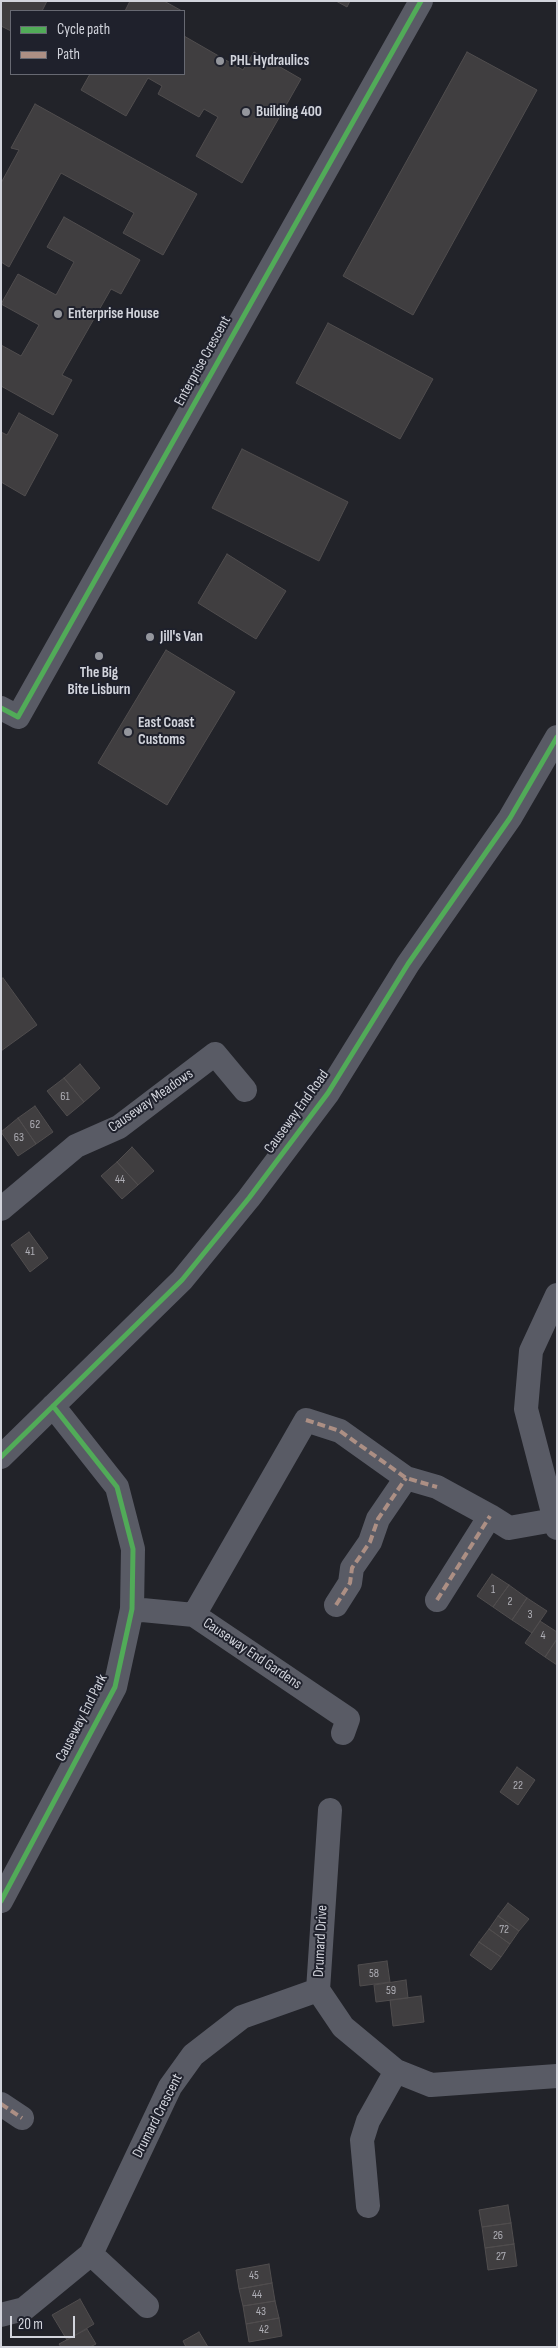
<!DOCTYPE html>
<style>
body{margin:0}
#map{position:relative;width:558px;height:2348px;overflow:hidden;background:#222329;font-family:"Sofia Sans Condensed",sans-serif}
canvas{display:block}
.frame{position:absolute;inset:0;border:2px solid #d2d4dc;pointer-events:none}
.legend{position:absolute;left:10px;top:10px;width:175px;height:65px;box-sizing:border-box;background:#1f212c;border:1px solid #676972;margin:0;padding:6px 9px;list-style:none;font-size:15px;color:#d2d4dc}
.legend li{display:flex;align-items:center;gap:10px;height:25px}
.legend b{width:25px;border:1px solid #676972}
.scale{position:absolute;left:10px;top:2316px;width:65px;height:22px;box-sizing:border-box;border:2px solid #d2d4dc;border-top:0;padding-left:6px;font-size:15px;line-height:18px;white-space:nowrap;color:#d2d4dc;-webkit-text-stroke:4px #1f212c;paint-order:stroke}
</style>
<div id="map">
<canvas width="558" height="2348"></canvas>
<div class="frame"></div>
<ul class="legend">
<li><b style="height:6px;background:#51ab58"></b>Cycle path</li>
<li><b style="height:6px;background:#ac8f84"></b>Path</li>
</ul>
<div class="scale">20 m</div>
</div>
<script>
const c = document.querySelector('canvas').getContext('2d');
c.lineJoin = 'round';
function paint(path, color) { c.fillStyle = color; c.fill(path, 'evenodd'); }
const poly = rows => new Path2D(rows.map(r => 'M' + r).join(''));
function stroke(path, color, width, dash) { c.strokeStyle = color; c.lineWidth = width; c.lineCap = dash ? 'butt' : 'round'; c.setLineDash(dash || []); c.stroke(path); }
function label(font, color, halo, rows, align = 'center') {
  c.font = font + ' "Sofia Sans Condensed",sans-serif'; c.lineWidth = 4; c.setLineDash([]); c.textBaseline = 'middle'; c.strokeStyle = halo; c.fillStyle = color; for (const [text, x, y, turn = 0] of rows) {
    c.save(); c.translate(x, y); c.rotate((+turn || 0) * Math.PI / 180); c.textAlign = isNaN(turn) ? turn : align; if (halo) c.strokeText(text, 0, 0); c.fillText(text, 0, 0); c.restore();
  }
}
const building = poly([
 [1,1,47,1,42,11,11,11,11,31,1,26,1,1],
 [130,1,164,1,182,11,125,11,130,1],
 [336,1,350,1,347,7,336,1],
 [184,36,243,70,254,52,301,79,242,183,196,156,218,117,204,109,199,117,158,94,162,86,148,78,126,116,81,90,90,74,184,74,184,36],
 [467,52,537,90,413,315,343,276,467,52],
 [35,104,197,194,163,255,123,233,134,213,61,173,9,267,1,262,1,183,19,150,11,148,35,104],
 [64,217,140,260,121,294,111,289,62,375,72,380,53,415,1,386,1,345,21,356,39,325,1,304,18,274,56,295,74,262,47,247,64,217],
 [328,323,433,379,400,439,296,383,328,323],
 [19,413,58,435,25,496,1,482,1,432,7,435,19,413],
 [242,449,348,502,319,561,212,508,242,449],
 [227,554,286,591,256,639,198,603,227,554],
 [166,650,235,692,167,805,98,763,166,650],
 [3,978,37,1025,1,1051,1,979,3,978],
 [80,1064,100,1088,84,1102,64,1078,80,1064],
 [64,1078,84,1102,67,1116,47,1091,64,1078],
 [35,1106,53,1132,36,1144,18,1118,35,1106],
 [18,1118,36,1144,18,1156,1,1132,18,1118],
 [132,1147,154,1171,138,1185,117,1162,132,1147],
 [117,1162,138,1185,122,1199,101,1176,117,1162],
 [29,1232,48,1258,30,1272,11,1245,29,1232],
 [492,1574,509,1585,493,1607,477,1596,492,1574],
 [509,1585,527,1598,512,1620,493,1607,509,1585],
 [527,1598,547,1611,532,1633,512,1620,527,1598],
 [540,1621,557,1632,557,1639,545,1657,525,1643,540,1621],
 [557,1639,557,1665,545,1657,557,1639],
 [517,1767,535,1780,518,1805,500,1792,517,1767],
 [508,1903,529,1919,519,1931,498,1916,508,1903],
 [498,1916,519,1931,510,1944,489,1929,498,1916],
 [489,1929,510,1944,501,1957,479,1942,489,1929],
 [479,1942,501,1957,491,1970,470,1955,479,1942],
 [387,1961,390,1982,360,1986,358,1965,387,1961],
 [406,1980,408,1998,376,2002,374,1985,406,1980],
 [421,1996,424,2022,393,2026,390,2000,421,1996],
 [508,2205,511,2223,482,2227,479,2210,508,2205],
 [511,2223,514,2244,485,2248,482,2227,511,2223],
 [514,2244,517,2266,488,2270,485,2248,514,2244],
 [269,2264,272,2283,239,2289,236,2270,269,2264],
 [272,2283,275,2301,243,2306,239,2289,272,2283],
 [80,2299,94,2324,67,2340,52,2315,80,2299],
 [275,2301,279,2318,246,2324,243,2306,275,2301],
 [279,2318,282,2336,249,2342,246,2324,279,2318],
 [87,2329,96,2344,90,2347,61,2347,59,2344,87,2329],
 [199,2332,208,2347,186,2347,183,2341,199,2332]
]);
paint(building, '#403e40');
stroke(building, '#504d4e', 1);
stroke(poly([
 [1,708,18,717,421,1],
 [1,1209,76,1146,119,1127,215,1054,245,1090],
 [557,1295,531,1351,526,1409,557,1528],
 [1,1457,182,1280,249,1198,328,1093,408,964,510,818,557,737],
 [437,1600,490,1516],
 [336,1605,350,1583,352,1568,370,1542,378,1519,406,1478],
 [132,1609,194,1615,348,1719,343,1733],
 [194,1615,306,1420,340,1431,406,1478,437,1487,490,1516,509,1528,554,1520],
 [330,1810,318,1990,343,2027,396,2071,431,2085,557,2076],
 [1,1901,115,1687,132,1609,133,1549,117,1487,53,1406],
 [1,2104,22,2118],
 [368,2206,362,2140,368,2121,396,2071],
 [91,2254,147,2306],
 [1,2315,24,2309,91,2254,170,2087,193,2055,242,2017,318,1990]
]), '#595b65', 24);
stroke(poly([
 [306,1420,340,1431,406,1478,437,1487],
 [437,1600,490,1516],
 [336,1605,350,1583,352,1568,370,1542,378,1519,406,1478],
 [1,2104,22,2118]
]), '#ac8f84', 4, [8, 4]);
stroke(poly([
 [1,708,18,717,421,1],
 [1,1457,182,1280,249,1198,328,1093,408,964,510,818,557,737],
 [1,1901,115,1687,132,1609,133,1549,117,1487,53,1406]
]), '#51ab58', 5);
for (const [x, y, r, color] of [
 [220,61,5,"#94969d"],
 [246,112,5,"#94969d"],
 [58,314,5,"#94969d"],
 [150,637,5,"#94969d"],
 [99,656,5,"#94969d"],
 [128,732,5,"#94969d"]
]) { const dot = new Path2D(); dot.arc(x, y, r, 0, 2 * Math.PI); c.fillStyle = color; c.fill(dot); stroke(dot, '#1f212c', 2); }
label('12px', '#aeaeb5', null, [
 ["61",65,1097],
 ["62",35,1125],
 ["63",19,1138],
 ["44",120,1180],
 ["41",30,1252],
 ["1",493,1590],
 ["2",510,1602],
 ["3",530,1615],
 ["4",543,1636],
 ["22",518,1786],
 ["72",504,1930],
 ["58",374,1974],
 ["59",391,1991],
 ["26",498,2236],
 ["27",501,2257],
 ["45",254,2276],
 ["44",257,2295],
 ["43",261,2312],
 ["42",264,2330]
]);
label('bold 15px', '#d2d4dc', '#1f212c', [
 ["PHL Hydraulics",230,61],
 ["Building 400",256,112],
 ["Enterprise House",68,314],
 ["Jill's Van",160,637],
 ["The Big",99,673,"center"],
 ["Bite Lisburn",99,690,"center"],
 ["East Coast",138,723],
 ["Customs",138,740]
], 'left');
label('15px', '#d2d4dc', '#1f212c', [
 ["Enterprise Crescent",203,361,-61],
 ["Causeway Meadows",151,1101,-35],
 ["Causeway End Road",297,1112,-54],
 ["Causeway End Gardens",252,1654,34],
 ["Causeway End Park",82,1718,-63],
 ["Drumard Drive",321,1941,-87],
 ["Drumard Crescent",158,2116,-63]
]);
</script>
